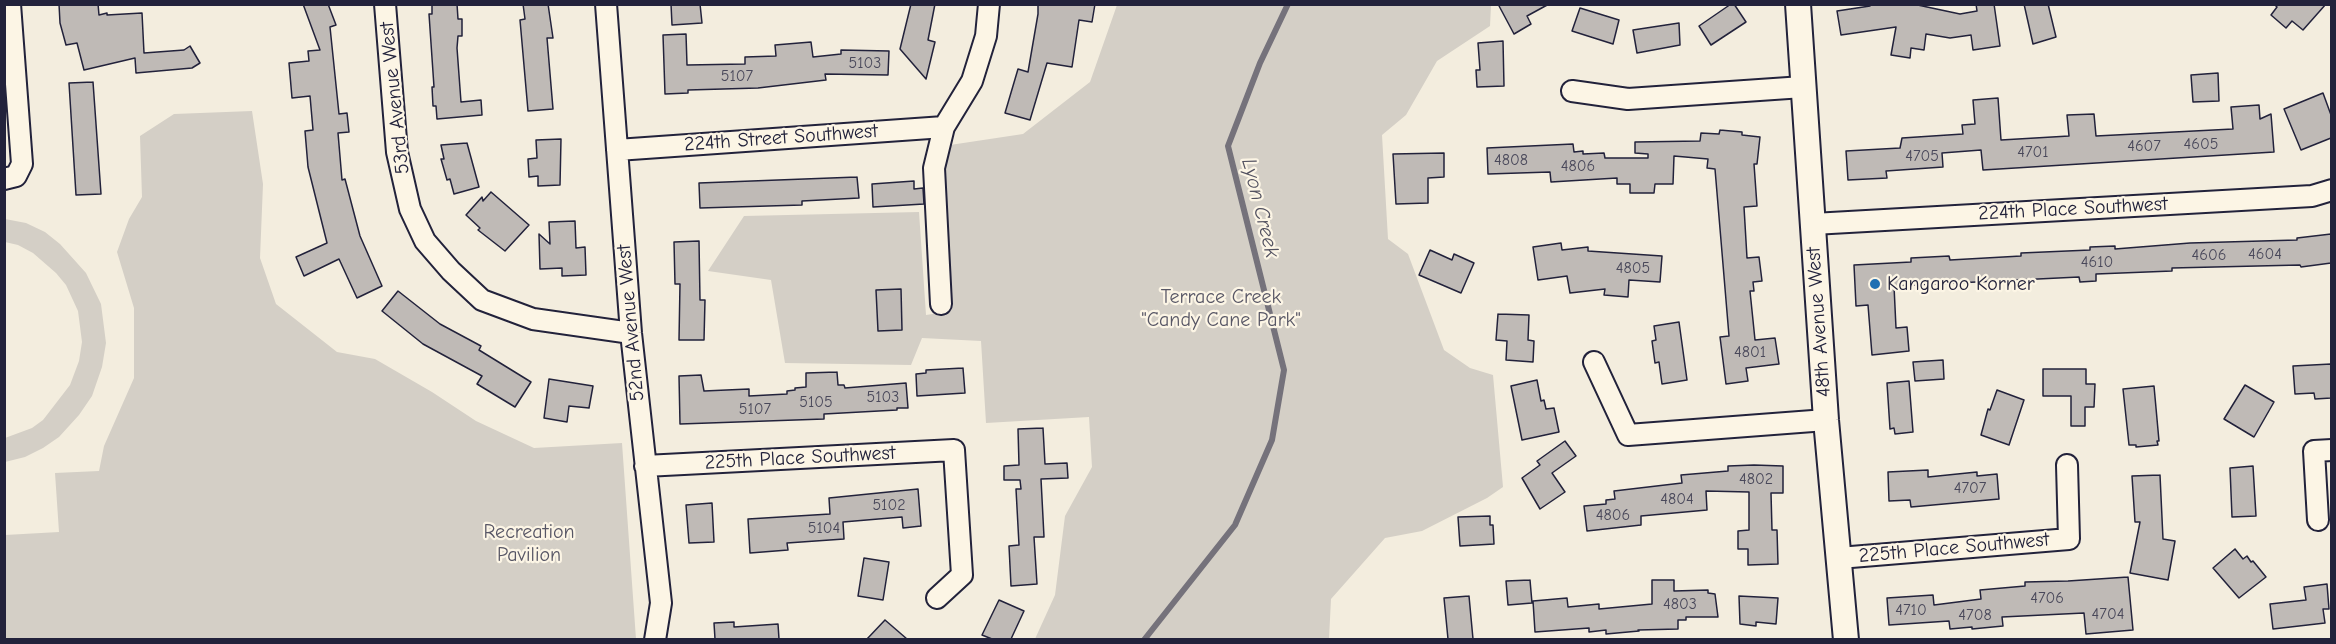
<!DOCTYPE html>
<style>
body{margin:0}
#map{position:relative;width:2336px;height:644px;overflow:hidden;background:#f3edde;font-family:"Comic Neue",sans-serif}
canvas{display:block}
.frame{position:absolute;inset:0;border:6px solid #22223b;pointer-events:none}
</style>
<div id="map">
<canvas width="2336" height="644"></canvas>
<div class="frame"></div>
</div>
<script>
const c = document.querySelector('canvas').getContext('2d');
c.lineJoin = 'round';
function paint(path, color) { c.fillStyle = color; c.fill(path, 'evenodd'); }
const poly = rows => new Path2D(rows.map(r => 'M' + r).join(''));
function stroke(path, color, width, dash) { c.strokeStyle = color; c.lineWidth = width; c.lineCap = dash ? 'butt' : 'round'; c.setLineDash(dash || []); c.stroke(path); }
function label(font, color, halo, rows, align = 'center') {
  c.font = font + ' "Comic Neue",sans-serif'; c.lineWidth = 4.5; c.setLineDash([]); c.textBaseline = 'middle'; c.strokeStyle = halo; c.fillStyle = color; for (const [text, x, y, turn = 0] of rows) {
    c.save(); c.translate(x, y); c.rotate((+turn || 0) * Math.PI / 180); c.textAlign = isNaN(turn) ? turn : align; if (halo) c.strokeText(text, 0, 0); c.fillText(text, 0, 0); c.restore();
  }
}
paint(poly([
 [1117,5,1491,5,1490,26,1437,61,1406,115,1382,135,1388,239,1408,254,1444,350,1470,368,1493,375,1503,487,1487,498,1422,531,1385,538,1331,599,1329,639,1035,639,1055,595,1065,516,1092,467,1089,417,986,423,981,341,922,338,911,365,785,363,771,280,708,271,744,216,919,212,926,315,946,312,948,229,944,156,949,156,950,145,1023,134,1090,82],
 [252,111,263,184,260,258,276,304,337,352,375,359,432,392,476,421,534,448,622,443,636,639,5,639,5,535,59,532,55,473,99,471,104,446,134,378,134,308,117,252,129,219,142,197,140,136,174,114],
 [5,219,26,223,45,232,60,244,86,273,101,304,106,343,102,367,92,396,79,415,59,437,43,448,25,457,5,462,5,438,32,428,43,420,70,385,79,361,82,342,78,311,66,285,56,273,33,253,18,245,5,242]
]), '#d4cfc6');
stroke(poly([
 [1144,640,1235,525,1272,440,1284,370,1228,146,1260,63,1288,4]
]), '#75727b', 6);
const building = poly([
 [59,4,98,4,99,15,107,13,107,15,142,13,144,53,184,50,190,46,200,63,192,68,136,73,135,58,84,70,77,43,66,45,60,23,59,4],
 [303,4,328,4,336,25,330,27,339,114,347,113,349,132,338,133,342,180,345,179,360,236,382,286,357,298,339,259,304,276,296,257,327,243,308,167,305,131,313,130,310,96,292,98,289,63,309,61,308,51,320,50,303,4],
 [432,4,457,4,458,19,462,19,462,36,458,36,457,48,461,102,481,100,482,115,437,119,436,106,433,106,432,87,434,87,429,14,432,14,432,4],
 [523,4,548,4,553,38,547,38,553,109,528,111,520,20,525,19,523,4],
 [671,4,700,4,702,23,672,25,671,4],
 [911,4,935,4,928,40,935,42,926,79,900,49,911,4],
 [1038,4,1095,4,1092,22,1079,20,1072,67,1047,63,1030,120,1005,113,1018,69,1028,72,1038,14,1038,4],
 [1498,4,1549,4,1527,16,1531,24,1514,34,1498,4],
 [1731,4,1734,4,1746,22,1711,45,1699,26,1731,4],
 [1870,4,1913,4,1960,14,1977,11,1976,4,1994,4,2000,46,1973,50,1971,35,1950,38,1926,34,1924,50,1911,48,1910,58,1891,55,1896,27,1841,35,1837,11,1870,6,1870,4],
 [2024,4,2048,4,2056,37,2033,44,2024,4],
 [2274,4,2326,4,2303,30,2292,21,2286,28,2271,15,2277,7,2274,4],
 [1580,8,1619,20,1613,44,1572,31,1580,8],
 [1679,23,1680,45,1637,53,1633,30,1679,23],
 [686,34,687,65,745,64,745,57,776,56,775,45,811,42,813,57,841,54,841,50,889,51,888,75,825,74,826,80,758,88,688,90,688,93,665,94,663,35,686,34],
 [1503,41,1504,86,1477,87,1476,70,1480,70,1478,43,1503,41],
 [2218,73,2219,101,2193,102,2191,75,2218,73],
 [93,82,101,194,76,195,69,83,93,82],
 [2323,93,2331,115,2331,138,2301,150,2284,109,2323,93],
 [1998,98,2001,140,2069,136,2067,115,2094,114,2096,136,2233,129,2231,107,2259,105,2260,119,2271,114,2274,152,1983,170,1981,150,1942,153,1943,167,1886,171,1887,178,1848,180,1846,151,1900,148,1902,138,1963,134,1962,125,1975,124,1973,100,1998,98],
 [1720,130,1742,132,1742,135,1760,137,1757,164,1754,164,1757,206,1744,207,1747,258,1759,257,1762,281,1753,282,1754,291,1750,291,1755,340,1775,338,1779,364,1746,368,1748,381,1726,384,1720,337,1729,336,1715,169,1707,168,1708,159,1674,156,1673,184,1655,184,1654,193,1630,193,1630,184,1617,184,1617,178,1551,182,1550,172,1488,174,1487,148,1573,144,1574,152,1583,151,1583,154,1604,153,1605,158,1648,158,1648,154,1635,153,1635,142,1700,141,1701,133,1719,134,1720,130],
 [561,139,560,185,538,186,538,176,529,177,528,159,537,158,536,140,561,139],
 [467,143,479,187,454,194,450,179,447,180,441,159,444,159,441,145,467,143],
 [1444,153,1444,177,1428,178,1428,203,1396,204,1393,154,1444,153],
 [857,177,859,198,802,201,802,205,700,208,699,183,857,177],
 [914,181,914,189,923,188,924,204,873,207,872,184,914,181],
 [491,192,529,225,505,251,478,230,480,228,466,215,482,197,483,201,491,192],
 [575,221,576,248,585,247,586,275,562,276,562,268,540,269,539,234,550,244,549,222,575,221],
 [2331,234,2331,263,2301,267,2300,265,2172,268,2172,271,2096,274,2096,281,2080,282,2079,277,1894,286,1896,328,1907,327,1909,351,1872,355,1868,305,1856,306,1854,265,1911,262,1911,258,1949,256,1950,260,2021,256,2021,253,2090,250,2090,247,2115,246,2115,249,2190,243,2297,240,2297,238,2331,234],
 [699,241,700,300,705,300,704,340,679,340,680,284,675,284,674,242,699,241],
 [1561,243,1562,250,1588,247,1588,251,1662,256,1660,282,1629,280,1628,297,1604,295,1605,289,1570,293,1567,276,1538,280,1533,247,1561,243],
 [1430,250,1452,260,1454,254,1474,263,1461,293,1419,275,1430,250],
 [901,289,902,330,878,331,876,290,901,289],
 [398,291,440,324,481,346,479,350,531,382,515,407,477,384,482,376,423,344,382,311,398,291],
 [1498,314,1529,315,1528,340,1534,341,1533,362,1506,360,1507,341,1496,340,1498,314],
 [1679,322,1687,380,1662,384,1659,362,1655,363,1652,341,1656,340,1654,326,1679,322],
 [1943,360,1944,379,1915,381,1913,362,1943,360],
 [2331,364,2331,398,2315,399,2314,393,2295,394,2293,366,2331,364],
 [963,368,965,393,917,396,916,374,926,373,926,370,963,368],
 [2043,369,2086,369,2086,384,2095,384,2094,407,2085,407,2085,426,2071,426,2071,396,2043,396,2043,369],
 [837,372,838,385,844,385,845,388,906,383,908,408,897,408,897,410,824,414,824,419,680,424,679,376,701,375,704,391,749,389,749,396,787,394,787,391,795,390,795,388,806,387,806,373,837,372],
 [549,379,593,386,589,408,569,406,567,422,544,418,549,379],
 [1537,380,1541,401,1544,400,1546,409,1554,408,1559,432,1522,440,1511,386,1537,380],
 [1909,381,1913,432,1895,434,1894,428,1890,429,1887,383,1909,381],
 [2245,385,2274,402,2254,437,2224,419,2245,385],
 [2154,386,2159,441,2157,441,2158,445,2136,447,2136,445,2129,445,2123,389,2154,386],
 [1997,390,2024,400,2009,445,1981,435,1988,409,1990,410,1997,390],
 [1043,428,1045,464,1067,463,1068,478,1041,479,1044,537,1034,537,1037,584,1011,586,1009,546,1019,545,1016,489,1021,489,1020,480,1004,480,1004,466,1019,465,1018,429,1043,428],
 [1565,441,1576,456,1552,473,1565,492,1540,509,1522,478,1540,465,1537,461,1565,441],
 [1754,465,1783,466,1783,493,1771,493,1772,530,1777,530,1778,564,1748,565,1748,549,1738,549,1738,531,1749,530,1749,492,1706,491,1707,510,1641,516,1641,525,1587,531,1584,506,1606,504,1606,500,1615,499,1614,491,1682,483,1681,475,1728,471,1728,466,1754,465],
 [2253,466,2256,516,2232,517,2230,468,2253,466],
 [1928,470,1928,477,1977,472,1977,476,1997,474,1999,499,1911,507,1910,500,1889,501,1888,472,1928,470],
 [2160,475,2163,539,2175,541,2168,580,2130,573,2140,522,2135,522,2132,476,2160,475],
 [918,489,921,526,903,528,902,517,843,522,844,539,787,543,788,550,750,553,748,519,830,514,829,498,918,489],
 [712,503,714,542,689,543,686,505,712,503],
 [1490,516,1490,525,1493,525,1494,544,1460,546,1458,517,1490,516],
 [2235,549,2243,559,2247,556,2251,562,2253,561,2266,577,2239,598,2213,568,2235,549],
 [864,558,889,562,883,600,858,596,864,558],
 [2128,577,2133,630,2086,634,2084,613,2002,617,2003,626,1972,629,1972,627,1950,629,1949,621,1889,625,1887,598,1933,595,1934,605,1981,599,1980,590,2025,586,2025,582,2068,581,2128,577],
 [1530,580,1532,603,1508,605,1506,581,1530,580],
 [1652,580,1674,580,1674,591,1708,590,1708,593,1715,594,1718,617,1686,617,1686,620,1678,620,1678,629,1638,630,1639,631,1606,634,1606,630,1589,632,1589,628,1535,632,1533,601,1567,598,1568,607,1599,604,1599,609,1652,604,1652,580],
 [2327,584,2329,609,2323,609,2325,623,2273,629,2270,604,2306,600,2304,587,2327,584],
 [1469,596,1473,639,1448,639,1444,598,1469,596],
 [1739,596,1778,598,1776,624,1756,622,1756,626,1740,624,1739,596],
 [999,600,1024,611,1011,639,992,639,982,635,999,600],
 [885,620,907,639,867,639,885,620],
 [734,622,734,627,778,624,779,639,715,639,714,623,734,622]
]);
paint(building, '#bfbab6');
stroke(building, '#22223b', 1.5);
const minor = poly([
 [385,4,397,152,410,209,425,241,451,271,482,300,533,319,631,333],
 [606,4,631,333,661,603,655,640],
 [1572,91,1628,99,1803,87],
 [617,150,944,127],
 [4,179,16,176,22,164,10,4],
 [1813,224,2312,196,2332,190],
 [941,304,934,168,944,127,972,81,986,36,989,4],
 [1594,362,1628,435,1826,420],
 [645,466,954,450,962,575,937,598],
 [2318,520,2314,451,2332,450],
 [1839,558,2069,539,2067,465]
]);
const major = poly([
 [1798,4,1826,420,1846,640]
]);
stroke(minor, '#22223b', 24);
stroke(major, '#22223b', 28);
stroke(minor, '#fcf5e5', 20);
stroke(major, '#fcf5e5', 24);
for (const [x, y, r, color] of [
 [1875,284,6,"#1f6fb2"]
]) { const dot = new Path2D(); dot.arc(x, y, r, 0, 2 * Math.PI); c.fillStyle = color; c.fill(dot); stroke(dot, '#fcf5e5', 2); }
label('16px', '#49485a', null, [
 ["5103",865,63],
 ["5107",737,76],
 ["4605",2201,144],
 ["4607",2144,146],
 ["4701",2033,152],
 ["4705",1922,156],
 ["4808",1511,160],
 ["4806",1578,166],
 ["4604",2265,254],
 ["4606",2209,255],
 ["4610",2097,262],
 ["4805",1633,268],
 ["4801",1750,352],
 ["5103",883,397],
 ["5105",816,402],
 ["5107",755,409],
 ["4802",1756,479],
 ["4707",1970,488],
 ["4804",1677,499],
 ["5102",889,505],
 ["4806",1613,515],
 ["5104",824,528],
 ["4706",2047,598],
 ["4803",1680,604],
 ["4710",1911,610],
 ["4704",2108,614],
 ["4708",1975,615]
]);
label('20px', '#22223b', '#fcf5e5', [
 ["53rd Avenue West",395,98,-96],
 ["224th Street Southwest",781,138,-4],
 ["224th Place Southwest",2073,209,-3],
 ["48th Avenue West",1819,322,-94],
 ["52nd Avenue West",631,323,-95],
 ["225th Place Southwest",800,458,-3],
 ["225th Place Southwest",1954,548,-5]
]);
label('20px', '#22223b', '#fcf5e5', [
 ["Kangaroo Korner",1887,284]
], 'left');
label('20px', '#575665', '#fcf5e5', [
 ["Terrace Creek",1221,297],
 ["\"Candy Cane Park\"",1221,320],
 ["Recreation",529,532],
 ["Pavilion",529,555]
]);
label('italic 21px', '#525160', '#fcf5e5', [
 ["Lyon Creek",1260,208,76]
]);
</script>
